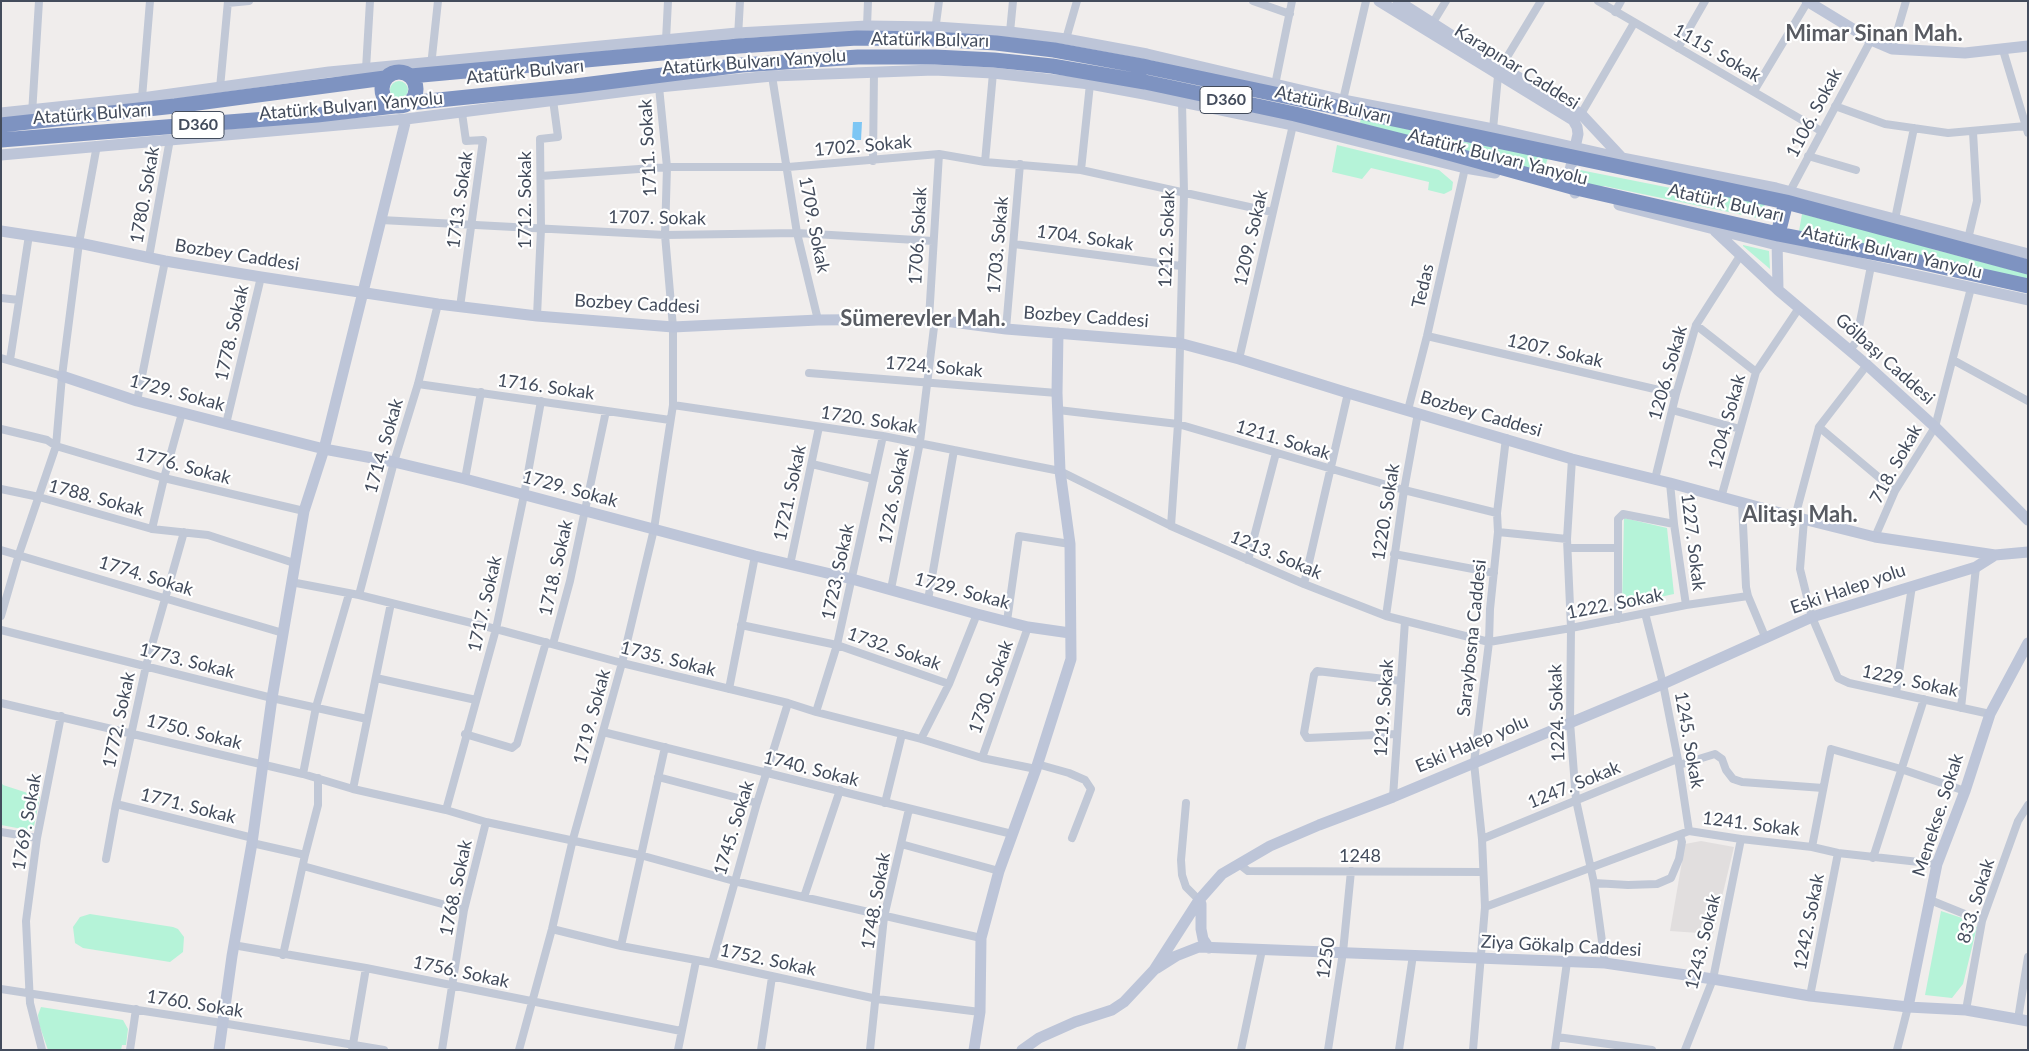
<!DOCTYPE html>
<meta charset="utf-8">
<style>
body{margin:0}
#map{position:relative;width:2029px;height:1051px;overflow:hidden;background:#f0edec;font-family:Lato,sans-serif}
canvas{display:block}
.frame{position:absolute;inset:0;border:2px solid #434c5c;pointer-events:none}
</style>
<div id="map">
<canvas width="2029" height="1051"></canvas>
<div class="frame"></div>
</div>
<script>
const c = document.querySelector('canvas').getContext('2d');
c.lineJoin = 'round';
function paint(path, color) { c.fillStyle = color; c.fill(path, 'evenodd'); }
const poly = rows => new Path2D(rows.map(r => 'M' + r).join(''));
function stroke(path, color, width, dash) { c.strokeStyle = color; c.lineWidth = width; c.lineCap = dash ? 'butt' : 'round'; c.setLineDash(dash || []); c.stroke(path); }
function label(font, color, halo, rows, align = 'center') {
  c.font = font + ' Lato,sans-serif'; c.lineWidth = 4.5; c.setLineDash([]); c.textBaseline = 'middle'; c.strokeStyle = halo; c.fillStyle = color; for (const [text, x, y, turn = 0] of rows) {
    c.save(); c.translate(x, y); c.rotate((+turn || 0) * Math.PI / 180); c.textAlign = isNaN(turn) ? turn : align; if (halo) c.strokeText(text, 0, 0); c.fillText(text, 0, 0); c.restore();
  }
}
paint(poly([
 [1701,841,1734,847,1713,934,1670,931,1685,844]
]), '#e1dede');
paint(poly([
 '390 90a9 9 0 1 1 18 0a9 9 0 1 1-18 0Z',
 [1361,118,1440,137,1548,158,1543,172,1360,123],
 [1337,145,1439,170,1453,182,1452,190,1444,194,1428,190,1429,182,1371,168,1362,179,1332,172],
 [1580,170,1686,191,1693,189,1764,204,1767,212,1762,219,1604,186,1598,187,1578,182,1576,174],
 [1802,214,1921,244,1932,249,2028,274,2028,280,1799,231],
 [1743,245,1769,251,1770,269,1743,246],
 [1624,518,1667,528,1674,594,1622,605],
 [1,782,3,785,40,797,33,831,1,825],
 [1941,911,1962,918,1977,927,1963,984,1952,998,1925,995],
 [90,914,173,927,178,929,184,937,183,952,170,962,83,948,75,943,73,927,80,917],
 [41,1007,123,1020,128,1029,126,1045,122,1045,121,1050,48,1050,39,1024,38,1015]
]), '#b5f3d8');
paint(poly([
 [853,122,862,122,861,140,852,140]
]), '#7dc6f4');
stroke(poly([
 [1253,1,1290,14],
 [1598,1,1821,131],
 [228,3,249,1],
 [1615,12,1621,1],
 [1432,24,1446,1],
 [867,26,868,1],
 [935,31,939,1],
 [1010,32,1013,1],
 [738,37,740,1],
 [1066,39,1077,1],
 [666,40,668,1],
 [1678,48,1705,1],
 [1892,49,1906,1],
 [2003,50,2028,133],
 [431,66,438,1],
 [1501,67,1541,1],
 [366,69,370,1],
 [772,76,797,233,818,320],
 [1275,85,1292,1],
 [220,88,228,1],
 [1754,91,1808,1],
 [142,98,150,1],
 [1343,100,1366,1],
 [1835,106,1885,124,1948,133,2026,126],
 [32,114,39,1],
 [1581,114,1634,23],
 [1493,129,1498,76],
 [1808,156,1856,170],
 [873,161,874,71],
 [985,162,993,73],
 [1081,170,1090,84],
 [541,176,667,167,788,167,939,154,985,162,1081,170,1272,212],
 [1788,195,1871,40],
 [1895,219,1914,128],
 [381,220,665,235,797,233,933,241],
 [1968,239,1977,201,1973,132],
 [1014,244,1181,266],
 [149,257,170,139],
 [1,298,19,300],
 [460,307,483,140,466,141,462,113],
 [537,316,541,229,540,139,558,137,553,100],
 [929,319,939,154],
 [1696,325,1756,372],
 [1006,329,1020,164],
 [1427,336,1676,394],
 [1850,350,1856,342,1871,266],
 [1,358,62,376],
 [1239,359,1293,125],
 [10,360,29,235],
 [1953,360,2028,401],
 [809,373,1057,393],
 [418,384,670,420],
 [137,401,165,261],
 [673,405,883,436,1060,471,1171,526,1304,584,1386,616,1489,642,1571,628,1686,605,1748,596],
 [1058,410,1178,424,1404,490,1497,513],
 [1408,410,1427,336,1465,168],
 [1672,410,1740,429],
 [226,424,261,277],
 [1819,427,1895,491],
 [1,429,47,440,56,446,164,478,304,511],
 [1572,459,1567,539,1571,628,1570,722,1576,800,1594,883,1605,963],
 [812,464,873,479],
 [465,479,481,392],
 [1655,479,1676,394,1696,325,1740,256],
 [1670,483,1674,524,1686,605],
 [1,489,39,497,152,529,208,535,294,563],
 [1721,498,1756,372,1799,308],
 [1742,503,1746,587,1748,596,1766,639],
 [1795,517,1819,427,1867,365],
 [1804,520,1800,569,1812,617,1838,678,1849,683,1990,714],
 [1171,526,1178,424,1184,193,1182,102],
 [152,529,164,478,182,413],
 [1498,532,1567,539],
 [1875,537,1895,491,1935,427,1971,288],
 [1568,548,1618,548],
 [1,550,283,633],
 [1394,554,1494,573],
 [1248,560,1276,453],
 [790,565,819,427],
 [291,582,359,595,496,629,622,663,788,703,816,712,921,739,982,758,1036,769],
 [1304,584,1348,393],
 [891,589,920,442,935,319],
 [359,595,394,462,418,384,438,304],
 [928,600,954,450],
 [1645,613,1663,684,1679,765,1689,831],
 [1,616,19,554,56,446,62,376,79,243,97,145],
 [1386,616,1404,490,1418,413],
 [1618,619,1618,519,1623,514,1674,524],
 [1007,621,1019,536,1070,544],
 [741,625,837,645,949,684],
 [1,630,272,698,367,719],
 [553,644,570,581,606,411],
 [376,678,476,700],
 [729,689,755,556],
 [1896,693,1912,586],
 [1,703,303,774,353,789,446,810,486,822,640,855,734,881,981,938],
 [1961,708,1976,567],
 [816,712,837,645,883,436],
 [603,732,1012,834],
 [465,734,512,748,517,744,546,642],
 [1397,734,1307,738,1304,733,1314,675,1317,671,1401,681],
 [921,739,949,684,977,614],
 [982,758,1028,627],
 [1037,764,1069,773,1085,780,1091,789,1072,838],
 [1679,765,1715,754,1722,759,1726,770,1733,779,1742,782,1823,788],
 [303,774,316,707,349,594],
 [658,777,757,803],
 [353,789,391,603],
 [1393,797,1405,621],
 [885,803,902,734],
 [1186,803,1181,860,1182,875,1186,887,1199,900],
 [116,804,253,838],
 [446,810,496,629,524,495,541,401],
 [1,832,37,838],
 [1482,839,1677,759],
 [252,843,305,855],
 [901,844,999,871],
 [1812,847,1831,749,1901,769,1965,791],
 [1873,858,1924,699],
 [106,859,116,804,146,666,184,532],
 [1239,864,1248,871,1483,872],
 [303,866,464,910],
 [1594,883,1628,885,1657,884,1671,878,1679,859,1682,842,1680,835],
 [804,897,840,790],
 [1930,900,1982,921],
 [1485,907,1689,831,1741,839,1812,847,1838,853,1937,864],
 [552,929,621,946,712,963,877,999,980,1012],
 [233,945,366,968,681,1031],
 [621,946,665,747],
 [283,955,305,855,318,805,318,778],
 [712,963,757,803,788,703],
 [1,989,222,1023,384,1050],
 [1810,996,1838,853],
 [1966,1010,1982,921,2018,821,2028,805],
 [2018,1019,2028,957],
 [1557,1037,1652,1050],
 [42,1050,30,1003,26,921,37,838,61,716],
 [130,1050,136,1009],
 [352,1050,366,968],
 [442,1050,464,910,486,822],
 [519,1050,552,929,573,839,622,663,654,529,673,405,673,327,665,235,667,167,659,87],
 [678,1050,696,961],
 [761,1050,772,977],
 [870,1050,884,917,909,809],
 [1241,1050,1262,950],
 [1328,1050,1343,952,1351,871],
 [1399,1050,1413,955],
 [1473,1050,1485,907,1482,839,1474,763,1489,642,1490,609,1498,532,1497,513,1506,438],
 [1555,1050,1567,962],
 [1685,1050,1713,979,1741,839],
 [1897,1050,1908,1007]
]), '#c1c8d6', 8);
stroke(poly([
 [1379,1,1573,120,1577,127,1578,134,1569,175,1575,193],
 [1398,1,1501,67,1581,114,1623,159],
 [1807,1,1871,40,1892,49,1965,53,2028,46],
 [1,113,142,98,329,72,737,33,867,26,936,27,1010,32,1066,39,1147,54,1343,100,1493,129,1622,158,1776,188,2028,254],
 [1,155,406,119,659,87,772,76,934,70,993,73,1090,84,1144,94,1293,125,1465,168,1495,173],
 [1619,205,1777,245,2028,300],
 [1,231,79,243,165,261,261,277,438,304,537,316,673,327,818,320,929,319,1006,329,1179,343,1239,359,1348,393,1572,459,1670,483,1795,517,1875,537,1995,555,2028,552],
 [1715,231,1778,290,1867,365,1935,427,2028,520],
 [1777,239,1778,290],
 [62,376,137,401,226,424,324,449,394,462,465,479,755,556,852,579,977,614,1028,627,1070,633],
 [1199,900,1201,904,1201,929,1203,939,1209,948],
 [1157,968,1176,956,1199,947,1605,963,1713,979,1810,996,1908,1007,1966,1010,2028,1021],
 [1908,1007,1937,864,1965,791,1990,714,2028,643],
 [219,1050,232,956,252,843,272,698,304,511,324,449,406,119],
 [974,1050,980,1012,981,938,999,871,1036,769,1071,659,1070,544,1060,471,1057,393,1058,333],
 [1022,1050,1039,1038,1075,1022,1112,1010,1124,1002,1154,970,1199,900,1222,874,1270,846,1319,825,1393,797,1663,684,1812,617,1976,567,1995,555]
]), '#bdc5d8', 11);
stroke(poly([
 '382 89a17 17 0 1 1 34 0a17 17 0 1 1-34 0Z',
 [411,76,739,46,857,38,934,39,996,43,1054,50,1147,67,1786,202,2028,267],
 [409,103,575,86,742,65,858,57,935,57,994,60,1052,66,1145,82,1295,114,1434,149,1572,187,1778,234,1911,260,2028,286],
 [1,125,175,106,385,78],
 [1,140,317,115,395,106],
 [1778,234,1786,202]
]), '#7e93c1', 15);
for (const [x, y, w] of [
 [1226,100,52],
 [198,125,52]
]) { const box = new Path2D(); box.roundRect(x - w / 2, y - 13.5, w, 27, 4); c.fillStyle = '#fff'; c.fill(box); stroke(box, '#434c5c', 1); }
label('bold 16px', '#434c5c', null, [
 ["D360",1226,100],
 ["D360",198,125]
]);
label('18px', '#434c5c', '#fff', [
 ["Atatürk Bulvarı",930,40,1],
 ["1115. Sokak",1717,53,30],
 ["Atatürk Bulvarı Yanyolu",754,62,-4],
 ["Karapınar Caddesi",1517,67,32],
 ["Atatürk Bulvarı",525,72,-6],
 ["Atatürk Bulvarı",1333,105,13],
 ["Atatürk Bulvarı Yanyolu",351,106,-5],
 ["1106. Sokak",1814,113,-62],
 ["Atatürk Bulvarı",92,114,-4],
 ["1702. Sokak",863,146,-5],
 ["1711. Sokak",648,148,-93],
 ["Atatürk Bulvarı Yanyolu",1498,157,14],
 ["1780. Sokak",145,195,-80],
 ["1713. Sokak",460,200,-82],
 ["1712. Sokak",525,200,-90],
 ["Atatürk Bulvarı",1726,203,13],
 ["1707. Sokak",657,218,1],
 ["1709. Sokak",814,225,79],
 ["1706. Sokak",918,236,-87],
 ["1704. Sokak",1085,238,8],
 ["1209. Sokak",1251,238,-77],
 ["1212. Sokak",1167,239,-88],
 ["1703. Sokak",998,245,-85],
 ["Atatürk Bulvarı Yanyolu",1892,252,13],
 ["Bozbey Caddesi",237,255,9],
 ["Tedas",1423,286,-77],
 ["Bozbey Caddesi",637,304,3],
 ["Bozbey Caddesi",1086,317,4],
 ["1778. Sokak",232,333,-77],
 ["1207. Sokak",1555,351,13],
 ["Gölbaşı Caddesi",1885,359,42],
 ["1724. Sokak",934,367,5],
 ["1206. Sokak",1668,373,-74],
 ["1716. Sokak",546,387,8],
 ["1729. Sokak",177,393,15],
 ["Bozbey Caddesi",1481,414,16],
 ["1720. Sokak",869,420,9],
 ["1204. Sokak",1727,422,-75],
 ["1211. Sokak",1283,440,17],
 ["1714. Sokak",384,446,-74],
 ["718. Sokak",1896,464,-61],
 ["1776. Sokak",183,466,15],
 ["1729. Sokak",570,489,15],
 ["1721. Sokak",790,493,-78],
 ["1726. Sokak",894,496,-79],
 ["1788. Sokak",96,498,15],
 ["1220. Sokak",1386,512,-81],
 ["1227. Sokak",1693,542,83],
 ["1213. Sokak",1276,555,23],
 ["1718. Sokak",556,568,-77],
 ["1723. Sokak",838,572,-78],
 ["1774. Sokak",146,576,17],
 ["Eski Halep yolu",1848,589,-19],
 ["1729. Sokak",962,591,15],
 ["1717. Sokak",485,604,-77],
 ["1222. Sokak",1615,604,-11],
 ["Saraybosna Caddesi",1472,638,-84],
 ["1732. Sokak",894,649,19],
 ["1735. Sokak",668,659,14],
 ["1773. Sokak",187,661,14],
 ["1229. Sokak",1910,681,12],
 ["1730. Sokak",991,687,-70],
 ["1219. Sokak",1384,708,-86],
 ["1224. Sokak",1557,713,-92],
 ["1719. Sokak",592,717,-75],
 ["1772. Sokak",119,720,-78],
 ["1750. Sokak",194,732,14],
 ["1245. Sokak",1689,740,80],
 ["Eski Halep yolu",1472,744,-23],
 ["1740. Sokak",811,769,14],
 ["1247. Sokak",1574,785,-22],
 ["1771. Sokak",188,806,14],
 ["Menekse. Sokak",1938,815,-72],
 ["1769. Sokak",27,822,-80],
 ["1241. Sokak",1751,824,7],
 ["1745. Sokak",734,828,-73],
 ["1248",1360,856],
 ["1768. Sokak",456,888,-78],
 ["1748. Sokak",876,901,-80],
 ["833. Sokak",1976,901,-73],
 ["1242. Sokak",1809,922,-79],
 ["1243. Sokak",1703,942,-76],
 ["Ziya Gökalp Caddesi",1561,946,3],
 ["1250",1326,958,-82],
 ["1752. Sokak",768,960,12],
 ["1756. Sokak",461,972,12],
 ["1760. Sokak",195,1004,9]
]);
label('bold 22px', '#585b62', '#fff', [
 ["Mimar Sinan Mah.",1874,34],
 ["Sümerevler Mah.",923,319],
 ["Alitaşı Mah.",1800,515]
]);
</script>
